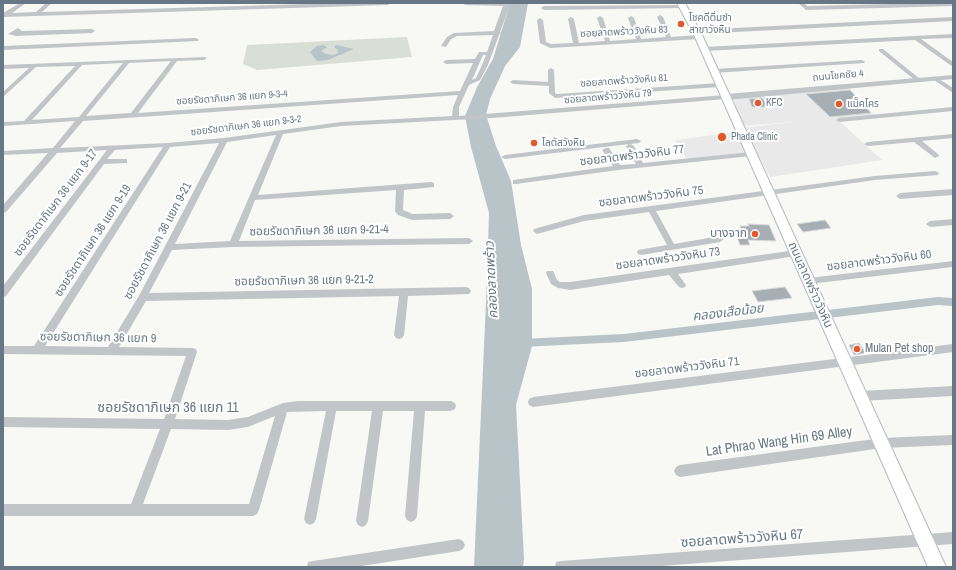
<!DOCTYPE html>
<meta charset="utf-8">
<style>
body{margin:0}
#map{position:relative;width:956px;height:570px;overflow:hidden;background:#f8f8f5;font-family:"Archivo Narrow",sans-serif}
canvas{display:block}
.frame{position:absolute;inset:0;border:4px solid #677785;pointer-events:none}
</style>
<div id="map">
<canvas width="956" height="570"></canvas>
<div class="frame"></div>
</div>
<script>
const c = document.querySelector('canvas').getContext('2d');
c.lineJoin = 'round';
function paint(path, color) { c.fillStyle = color; c.fill(path, 'evenodd'); }
const poly = rows => new Path2D(rows.map(r => 'M' + r).join(''));
function stroke(path, color, width, dash) { c.strokeStyle = color; c.lineWidth = width; c.lineCap = dash ? 'butt' : 'round'; c.setLineDash(dash || []); c.stroke(path); }
function label(font, color, halo, rows, align = 'center') {
  c.font = font + ' "Archivo Narrow","Noto Sans Thai",sans-serif'; c.lineWidth = 4; c.setLineDash([]); c.textBaseline = 'middle'; c.strokeStyle = halo; c.fillStyle = color; for (const [text, x, y, turn = 0] of rows) {
    c.save(); c.translate(x, y); c.rotate((+turn || 0) * Math.PI / 180); c.textAlign = isNaN(turn) ? turn : align; if (halo) c.strokeText(text, 0, 0); c.fillText(text, 0, 0); c.restore();
  }
}
paint(poly([
 [847,87,874,115,837,119,882,160,770,177,743,128,792,122,744,126,733,97],
 [737,132,745,153,688,160,675,140]
]), '#e8e9e8');
paint(poly([
 [407,37,412,57,257,70,243,64,247,45]
]), '#d9ded6');
paint(poly([
 [510,3,528,3,520,47,505,66,490,99,486,115,496,146,511,181,521,245,532,289,532,346,516,405,524,559,523,567,474,567,487,280,489,213,471,147,465,116,477,87,493,59],
 [323,45,327,47,321,51,326,54,333,55,338,53,338,50,334,47,336,45,354,49,328,60,317,61,310,52,317,46]
]), '#b9c4c9');
paint(poly([
 [938,297,953,298,953,306,938,305,624,342,521,347,518,346,516,343,518,340,521,339,624,334,938,297]
]), '#b9c4c9');
const building = poly([
 [850,90,871,113,830,117,806,94,850,90],
 [760,98,762,98,769,107,752,107,749,99,760,98],
 [825,220,831,228,803,232,797,224,825,220],
 [748,224,769,225,776,241,748,240,750,245,740,245,734,229,741,229,740,226,749,226,748,224],
 [785,287,792,298,758,302,752,291,785,287],
 [859,343,866,353,854,355,849,345,859,343]
]);
paint(building, '#a7afb5');
stroke(building, '#d9d9d7', 1);
const secondary = poly([
 [677,3,685,3,703,37,946,567,928,567,695,37,677,3]
]);
stroke(secondary, '#b5babf', 2);
paint(poly([
 [20,3,26,3,12,13,36,12,46,3,52,3,42,12,339,3,391,3,388,5,3,17,3,13,20,3],
 [462,3,510,3,510,5,500,32,501,33,499,35,488,65,480,80,469,85,459,107,459,116,726,95,729,97,726,99,492,118,341,126,283,134,258,195,431,182,434,183,434,187,404,190,403,210,413,214,450,213,454,216,450,219,412,220,398,215,395,211,396,190,255,200,239,241,469,238,473,241,469,244,233,247,172,250,149,293,466,287,469,288,471,291,469,294,408,296,404,335,402,338,399,339,396,338,394,335,399,296,146,301,119,347,192,348,196,349,197,352,175,419,228,420,248,417,283,403,298,401,451,401,455,403,456,406,455,409,451,411,425,411,417,516,415,520,411,522,407,520,405,516,414,411,383,411,368,521,366,525,362,527,358,525,356,521,372,411,336,411,316,519,314,523,310,525,306,523,304,519,326,411,287,412,259,510,257,514,253,516,3,516,3,504,131,504,160,429,3,427,3,417,164,419,186,356,3,354,3,346,34,346,163,147,115,150,107,159,127,159,127,163,104,164,6,296,3,297,3,286,107,150,57,153,6,212,3,213,3,205,48,153,3,155,3,151,53,148,75,121,3,126,3,122,24,121,75,66,36,67,3,97,3,92,29,68,3,69,3,65,206,57,206,59,204,60,177,61,138,113,460,91,473,63,446,64,443,62,446,60,475,59,479,52,487,52,493,35,457,36,451,39,446,47,441,46,447,37,454,33,494,31,503,6,465,5,462,3],
 [483,55,486,55,482,65,476,78,472,80,483,55],
 [171,61,131,113,86,116,129,63,171,61],
 [123,63,79,117,32,120,82,65,123,63],
 [458,95,453,107,452,116,341,122,224,138,168,143,60,148,83,121,458,95],
 [276,135,230,241,175,244,227,142,276,135],
 [219,143,140,294,108,347,45,346,170,147,219,143],
 [275,416,249,504,143,504,171,429,228,430,248,427,275,416],
 [798,3,804,3,807,6,933,3,953,3,953,6,806,10,798,3],
 [683,5,685,6,685,8,544,10,541,8,544,6,683,5],
 [660,15,663,17,671,37,699,35,702,37,699,39,550,48,540,43,537,20,540,18,543,20,546,42,551,44,573,43,568,19,571,17,574,19,579,43,605,41,597,18,600,16,603,18,610,41,636,39,628,18,631,16,634,18,641,39,666,37,657,17,660,15],
 [953,17,953,21,696,34,693,32,696,30,953,17],
 [18,28,22,31,92,29,95,31,92,33,16,36,8,34,18,28],
 [953,34,953,38,921,39,953,62,953,67,915,40,704,51,701,49,704,47,953,34],
 [196,38,199,40,198,41,3,50,3,46,196,38],
 [879,49,883,49,920,79,920,81,916,81,879,51,879,49],
 [862,60,865,62,864,63,714,73,711,71,714,69,862,60],
 [551,68,554,70,555,93,557,94,720,83,723,85,720,87,555,98,549,93,549,86,513,84,510,82,513,80,548,82,548,70,551,68],
 [936,77,953,88,953,93,934,80,933,79,936,77],
 [953,107,953,111,839,122,836,120,839,118,953,107],
 [953,134,953,138,922,141,938,154,939,156,935,158,914,142,868,146,864,144,868,142,953,134],
 [637,139,641,141,639,143,630,144,634,146,643,163,751,152,755,154,751,156,618,170,516,184,513,184,513,180,613,166,602,150,606,148,609,148,620,165,636,164,626,146,629,144,505,159,501,157,505,155,637,139],
 [935,171,939,173,938,175,875,180,656,211,674,244,720,236,724,239,720,242,641,255,638,254,637,252,638,250,667,245,649,212,584,221,537,234,533,231,534,229,584,215,875,176,935,171],
 [953,189,953,195,900,199,896,196,900,193,953,189],
 [953,219,953,225,930,227,926,224,930,221,953,219],
 [796,250,800,253,796,256,678,274,686,285,685,287,682,288,679,287,669,275,570,290,558,288,551,284,546,273,547,271,553,271,557,280,560,282,570,282,796,250],
 [953,261,953,267,809,284,806,283,805,281,806,279,809,278,953,261],
 [953,344,953,352,533,407,529,405,528,402,529,399,533,397,953,344],
 [953,386,953,396,860,401,856,399,855,396,856,393,860,391,953,386],
 [953,435,953,445,882,448,680,477,676,475,674,471,676,467,680,465,882,438,953,435],
 [953,532,953,544,648,567,555,567,556,562,561,561,953,532],
 [459,539,463,541,465,545,463,549,459,551,355,567,307,567,308,562,313,561,459,539]
]), '#c1c5c8');
paint(poly([
 [953,75,953,79,726,100,722,97,726,94,953,75]
]), '#c1c5c8');
paint(secondary, '#fff');
for (const [x, y, r, color] of [
 [681,24,4,"#e0592c"],
 [758,103,4,"#e0592c"],
 [839,104,4,"#e0592c"],
 [722,137,5,"#e0592c"],
 [534,143,4,"#e0592c"],
 [755,234,4,"#e0592c"],
 [857,349,4,"#e0592c"]
]) { const dot = new Path2D(); dot.arc(x, y, r, 0, 2 * Math.PI); c.fillStyle = color; c.fill(dot); stroke(dot, '#fff', 1.5); }
label('10px', '#677785', '#fff', [
 ["โชคดีติ่มซำ",689,18],
 ["สาขาวังหิน",689,30],
 ["KFC",766,103],
 ["แม็คโคร",847,104],
 ["Phada Clinic",731,137],
 ["โลตัสวังหิน",542,143]
], 'left');
label('10px', '#677785', '#fff', [
 ["ซอยลาดพร้าววังหิน 83",624,32,-3],
 ["ถนนโชคชัย 4",838,76,-5],
 ["ซอยลาดพร้าววังหิน 81",624,81,-4],
 ["ซอยลาดพร้าววังหิน 79",608,97,-5],
 ["ซอยรัชดาภิเษก 36 แยก 9-3-4",232,98,-4],
 ["ซอยรัชดาภิเษก 36 แยก 9-3-2",246,126,-7]
]);
label('12px', '#677785', '#fff', [
 ["ซอยลาดพร้าววังหิน 77",632,156,-7],
 ["ซอยลาดพร้าววังหิน 75",651,197,-7],
 ["ซอยรัชดาภิเษก 36 แยก 9-17",56,203,-53],
 ["ซอยรัชดาภิเษก 36 แยก 9-21-4",319,231,-1],
 ["ซอยรัชดาภิเษก 36 แยก 9-19",93,241,-57],
 ["ซอยรัชดาภิเษก 36 แยก 9-21",158,241,-62],
 ["ซอยลาดพร้าววังหิน 73",668,259,-8],
 ["ซอยลาดพร้าววังหิน 60",879,261,-7],
 ["ซอยรัชดาภิเษก 36 แยก 9-21-2",304,281,-1],
 ["ถนนลาดพร้าววังหิน",810,285,66],
 ["ซอยรัชดาภิเษก 36 แยก 9",98,338,1],
 ["ซอยลาดพร้าววังหิน 71",687,368,-7]
]);
label('12px', '#677785', '#fff', [
 ["บางจาก",747,234],
 ["Mulan Pet shop",865,349,"left"]
], 'right');
label('italic 13px', '#637881', '#fff', [
 ["คลองลาดพร้าว",492,280,-93],
 ["คลองเสือน้อย",728,313,-7]
]);
label('14px', '#677785', '#fff', [
 ["ซอยรัชดาภิเษก 36 แยก 11",168,408],
 ["Lat Phrao Wang Hin 69 Alley",779,442,-8],
 ["ซอยลาดพร้าววังหิน 67",742,539,-4]
]);
</script>
